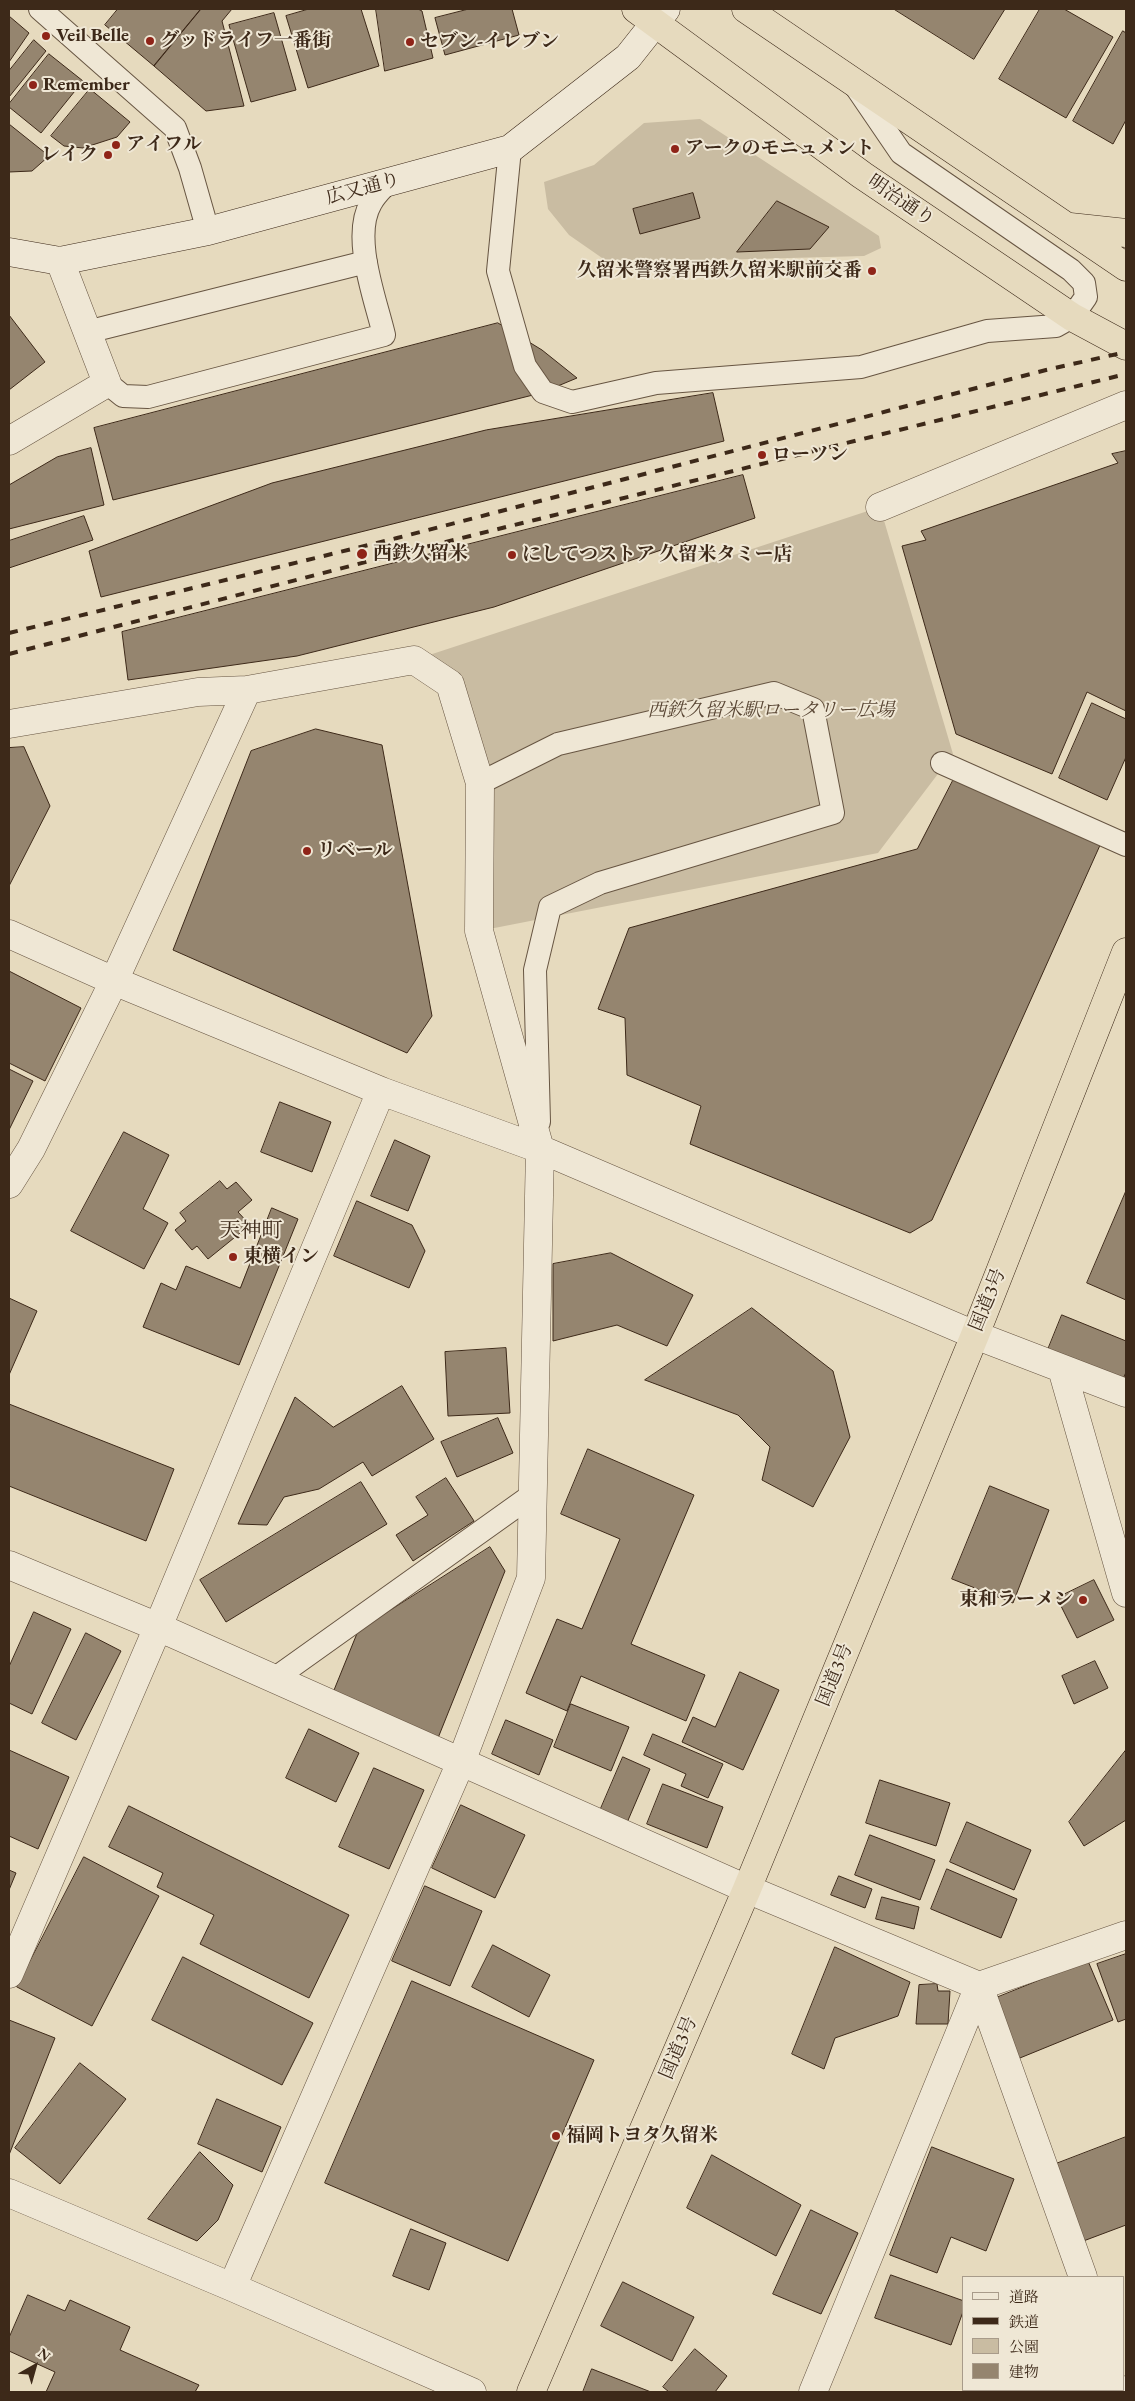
<!DOCTYPE html>
<meta charset="utf-8">
<style>
body{margin:0}
#map{position:relative;width:1135px;height:2401px;overflow:hidden;background:#e6dabe;font-family:"EB Garamond","Noto Serif JP",serif}
canvas{display:block}
.frame{position:absolute;inset:0;border:10px solid #3d2919;pointer-events:none}
.legend{position:absolute;left:962px;top:2276px;width:162px;height:115px;box-sizing:border-box;background:#efe7d5;border:1px solid #a89b8a;margin:0;padding:6px 9px;list-style:none;font-size:15px;color:#3d2919}
.legend li{display:flex;align-items:center;gap:10px;height:25px}
.legend b{width:25px;border:1px solid #a89b8a}
.north{position:absolute;left:10px;top:2341px;width:50px;height:50px;-webkit-text-stroke:4px #efe7d5;paint-order:stroke;rotate:38deg;font-size:14px;font-weight:700;line-height:20px;text-align:center;color:#3d2919}
.north::after{content:'';display:block;margin:auto;width:18px;height:22px;background:#3d2919;clip-path:polygon(50% 0,100% 100%,50% 72%,0 100%)}
</style>
<div id="map">
<canvas width="1135" height="2401"></canvas>
<div class="frame"></div>
<ul class="legend">
<li><b style="height:6px;background:#efe7d5"></b>道路</li>
<li><b style="height:6px;background:#3d2919"></b>鉄道</li>
<li><b style="height:14px;background:#c9bca2"></b>公園</li>
<li><b style="height:14px;background:#95856f"></b>建物</li>
</ul>
<div class="north">N</div>
</div>
<script>
const c = document.querySelector('canvas').getContext('2d');
c.lineJoin = 'round';
function fill(path, color) {
  c.fillStyle = color;
  c.fill(path, 'evenodd');
}
function stroke(path, color, width, dash) {
  c.strokeStyle = color;
  c.lineWidth = width;
  c.lineCap = dash ? 'butt' : 'round';
  c.setLineDash(dash || []);
  c.stroke(path);
}
function drawText(font, color, halo, rows, align = 'center') {
  c.font = font + ' "EB Garamond","Noto Serif JP",serif';
  c.lineWidth = 4;
  c.setLineDash([]);
  c.textBaseline = 'middle';
  c.strokeStyle = halo;
  c.fillStyle = color;
  for (const [text, x, y, turn = 0] of rows) {
    c.save();
    c.translate(x, y);
    c.rotate((+turn || 0) * Math.PI / 180);
    c.textAlign = isNaN(turn) ? turn : align;
    if (halo) c.strokeText(text, 0, 0);
    c.fillText(text, 0, 0);
    c.restore();
  }
}
const green = new Path2D(`
 M 700,119 L 879,236 L 881,248 L 864,256 L 715,260 L 605,260 L 569,235 L 548,209 L 544,182 L 594,165 L 644,123 Z
 M 880,507 L 953,754 L 878,853 L 479,931 L 480,783 L 450,684 L 414,660 Z`);
const building = new Path2D(`
 M 118,9 L 201,9 L 154,66 L 105,25 Z
 M 201,9 L 232,9 L 222,21 L 244,106 L 206,111 L 154,66 Z
 M 309,9 L 361,9 L 379,66 L 308,88 L 286,16 Z
 M 376,9 L 418,9 L 422,11 L 433,58 L 385,71 Z
 M 469,9 L 512,9 L 519,35 L 445,55 L 435,18 Z
 M 894,9 L 1005,9 L 974,59 Z
 M 1040,9 L 1064,9 L 1113,37 L 1066,118 L 999,79 Z
 M 274,13 L 296,90 L 251,102 L 229,25 Z
 M 9,16 L 29,33 L 9,62 Z
 M 1123,31 L 1126,33 L 1126,120 L 1113,144 L 1073,121 Z
 M 34,40 L 46,51 L 9,97 L 9,71 Z
 M 49,54 L 83,81 L 41,133 L 9,107 L 9,104 Z
 M 90,89 L 130,122 L 117,137 L 83,148 L 64,146 L 51,136 Z
 M 9,124 L 49,156 L 32,171 L 9,172 Z
 M 693,193 L 700,218 L 640,234 L 633,209 Z
 M 777,201 L 829,227 L 810,249 L 737,252 Z
 M 9,315 L 45,362 L 9,390 Z
 M 498,323 L 542,350 L 577,378 L 541,393 L 113,500 L 94,428 Z
 M 713,393 L 724,441 L 101,597 L 89,551 L 272,483 L 486,430 Z
 M 91,448 L 104,505 L 9,529 L 9,485 L 57,457 Z
 M 1126,451 L 1126,711 L 1087,692 L 1052,774 L 956,734 L 902,546 L 926,540 L 921,531 L 1118,463 L 1112,454 Z
 M 743,475 L 755,518 L 494,607 L 297,656 L 128,680 L 122,632 Z
 M 84,516 L 93,540 L 9,568 L 9,541 Z
 M 1092,703 L 1126,719 L 1126,757 L 1107,800 L 1059,778 Z
 M 316,729 L 382,745 L 432,1016 L 407,1053 L 173,950 L 251,751 Z
 M 24,747 L 50,806 L 9,886 L 9,748 Z
 M 958,771 L 1101,843 L 932,1220 L 910,1233 L 690,1144 L 701,1106 L 627,1075 L 625,1018 L 598,1009 L 629,928 L 917,849 Z
 M 9,971 L 81,1008 L 45,1081 L 9,1063 Z
 M 9,1069 L 33,1081 L 9,1130 Z
 M 280,1102 L 331,1122 L 312,1172 L 261,1152 Z
 M 124,1132 L 169,1155 L 143,1209 L 168,1223 L 144,1269 L 71,1231 Z
 M 395,1140 L 430,1156 L 408,1211 L 371,1196 Z
 M 220,1181 L 227,1189 L 236,1182 L 252,1200 L 238,1212 L 250,1225 L 208,1259 L 197,1246 L 192,1250 L 175,1230 L 186,1221 L 180,1213 Z
 M 1126,1191 L 1126,1300 L 1087,1283 Z
 M 357,1201 L 412,1225 L 425,1251 L 409,1288 L 334,1256 Z
 M 272,1208 L 298,1219 L 239,1365 L 143,1327 L 161,1283 L 176,1290 L 186,1266 L 240,1288 Z
 M 611,1253 L 693,1295 L 667,1346 L 617,1325 L 553,1341 L 553,1264 Z
 M 9,1298 L 37,1311 L 9,1375 Z
 M 752,1308 L 833,1371 L 850,1437 L 813,1507 L 762,1480 L 770,1447 L 738,1415 L 645,1380 Z
 M 1062,1315 L 1126,1341 L 1126,1372 L 1122,1382 L 1047,1352 Z
 M 506,1348 L 510,1413 L 448,1416 L 445,1352 Z
 M 402,1386 L 434,1439 L 372,1476 L 363,1462 L 319,1489 L 284,1497 L 267,1525 L 238,1524 L 295,1397 L 333,1427 Z
 M 9,1404 L 174,1469 L 146,1541 L 9,1486 Z
 M 498,1418 L 513,1453 L 457,1477 L 441,1442 Z
 M 588,1449 L 694,1495 L 631,1644 L 705,1675 L 686,1721 L 581,1676 L 567,1711 L 526,1693 L 557,1619 L 582,1629 L 620,1539 L 561,1514 Z
 M 446,1478 L 474,1521 L 413,1561 L 396,1535 L 428,1515 L 416,1497 Z
 M 361,1482 L 387,1524 L 226,1622 L 200,1580 Z
 M 990,1486 L 1049,1510 L 1013,1603 L 952,1579 Z
 M 490,1547 L 505,1571 L 438,1738 L 332,1695 L 358,1631 Z
 M 1094,1580 L 1114,1620 L 1077,1638 L 1057,1598 Z
 M 34,1612 L 71,1629 L 32,1714 L 9,1703 L 9,1667 Z
 M 86,1633 L 121,1651 L 76,1740 L 42,1723 Z
 M 1095,1661 L 1108,1688 L 1074,1704 L 1062,1676 Z
 M 740,1672 L 779,1690 L 743,1770 L 682,1742 L 693,1717 L 715,1727 Z
 M 571,1704 L 629,1727 L 611,1771 L 554,1747 Z
 M 506,1720 L 553,1740 L 539,1775 L 492,1754 Z
 M 309,1729 L 359,1753 L 336,1802 L 286,1778 Z
 M 653,1734 L 723,1764 L 708,1798 L 681,1786 L 686,1774 L 644,1755 Z
 M 9,1750 L 69,1777 L 38,1849 L 9,1836 Z
 M 1126,1750 L 1126,1820 L 1084,1846 L 1069,1822 Z
 M 623,1757 L 650,1769 L 626,1825 L 599,1813 Z
 M 374,1768 L 424,1790 L 389,1869 L 339,1847 Z
 M 880,1780 L 950,1803 L 936,1846 L 866,1823 Z
 M 663,1784 L 723,1807 L 707,1848 L 647,1824 Z
 M 461,1805 L 525,1835 L 495,1898 L 432,1868 Z
 M 129,1806 L 349,1915 L 309,1998 L 200,1944 L 214,1915 L 157,1887 L 163,1873 L 109,1847 Z
 M 967,1822 L 1031,1850 L 1014,1890 L 950,1862 Z
 M 870,1835 L 935,1860 L 920,1900 L 855,1875 Z
 M 84,1857 L 159,1896 L 92,2026 L 17,1987 Z
 M 947,1869 L 1017,1899 L 1001,1938 L 931,1909 Z
 M 9,1870 L 16,1873 L 9,1890 Z
 M 839,1876 L 872,1889 L 865,1908 L 831,1895 Z
 M 425,1886 L 482,1911 L 450,1986 L 392,1961 Z
 M 882,1897 L 919,1907 L 914,1929 L 876,1919 Z
 M 493,1945 L 550,1975 L 529,2017 L 472,1987 Z
 M 835,1947 L 910,1982 L 898,2016 L 835,2038 L 824,2069 L 792,2054 Z
 M 1126,1954 L 1126,2019 L 1118,2022 L 1097,1964 Z
 M 183,1957 L 313,2023 L 282,2085 L 152,2020 Z
 M 1088,1961 L 1113,2020 L 1015,2060 L 991,2000 Z
 M 412,1981 L 594,2060 L 508,2261 L 325,2183 Z
 M 937,1984 L 938,1991 L 950,1991 L 948,2024 L 916,2024 L 919,1985 Z
 M 9,2020 L 55,2038 L 9,2155 Z
 M 80,2063 L 126,2099 L 60,2184 L 15,2148 Z
 M 217,2099 L 281,2127 L 262,2172 L 198,2144 Z
 M 1126,2137 L 1126,2225 L 1078,2243 L 1048,2167 Z
 M 932,2147 L 1014,2179 L 986,2251 L 951,2237 L 937,2273 L 890,2255 Z
 M 200,2152 L 233,2185 L 218,2220 L 197,2241 L 148,2219 Z
 M 712,2155 L 801,2205 L 776,2256 L 687,2208 Z
 M 811,2210 L 858,2233 L 821,2314 L 773,2294 Z
 M 411,2229 L 446,2243 L 429,2290 L 393,2276 Z
 M 891,2275 L 964,2301 L 964,2309 L 951,2345 L 875,2318 Z
 M 623,2282 L 694,2317 L 672,2361 L 601,2326 Z
 M 28,2295 L 65,2311 L 70,2300 L 130,2327 L 120,2350 L 199,2385 L 195,2392 L 46,2392 L 55,2372 L 9,2351 L 9,2338 Z
 M 695,2349 L 727,2376 L 715,2392 L 669,2392 L 663,2387 Z
 M 592,2369 L 651,2392 L 583,2392 Z
 M 1012,2390 L 1089,2390 L 1090,2392 L 1005,2392 Z`);
const lane = new Path2D(`
 M 40,9 L 175,128 L 190,168 L 208,231
 M 510,149 L 498,271 L 525,366 L 543,392 L 572,402 L 656,383 L 861,367 L 987,331 L 1056,326 L 1072,317 L 1086,297 L 1084,283 L 1071,270 L 901,153 L 856,87
 M 87,332 L 366,262
 M 107,383 L 123,396 L 148,397 L 384,335 C 376,300 351,237 371,203 C 375,195 383,188 388,182
 M 942,763 L 1126,845
 M 480,783 L 558,744 L 774,693 L 813,709 L 833,813 L 600,883 L 550,907 L 535,970 L 539,1122
 M 274,1679 L 532,1495`);
const street = new Path2D(`
 M 9,441 L 107,383 L 60,261
 M 880,507 L 1126,405
 M 9,724 L 198,692 L 247,690 L 414,660 L 450,684 L 480,783 L 479,931 L 540,1149 L 531,1578 L 461,1762 L 232,2287
 M 9,934 L 114,981 L 247,690
 M 9,1184 L 31,1149 L 114,981 L 381,1091 L 540,1149 L 975,1335 L 1126,1393
 M 1062,1369 L 1126,1593
 M 9,1565 L 158,1627 L 747,1889 L 979,1986 L 1126,1935
 M 9,1974 L 158,1627 L 381,1091
 M 979,1986 L 1083,2277
 M 9,2193 L 232,2287 L 472,2392
 M 1123,2390 L 1124,2392
 M 813,2392 L 979,1986`);
const secondary = new Path2D(`
 M 9,252 L 60,261 L 208,231 L 510,149 L 628,57 L 666,9`);
const highway = new Path2D(`
 M 636,9 L 862,175 L 1072,317 L 1126,346
 M 746,9 L 1126,267
 M 1070,227 L 1126,233
 M 531,2392 L 747,1889 L 975,1335 L 1126,952`);
const rail = new Path2D(`
 M 9,633 L 397,538 L 1046,370 L 1126,352
 M 9,654 L 401,553 L 1126,374`);
const markers = [
 [46,36,5,"#8f2418"],
 [150,41,5,"#8f2418"],
 [410,42,5,"#8f2418"],
 [33,85,5,"#8f2418"],
 [116,145,5,"#8f2418"],
 [675,149,5,"#8f2418"],
 [108,155,5,"#8f2418"],
 [872,271,5,"#8f2418"],
 [762,455,5,"#8f2418"],
 [362,554,6,"#8f2418"],
 [512,555,5,"#8f2418"],
 [307,851,5,"#8f2418"],
 [233,1257,5,"#8f2418"],
 [1083,1600,5,"#8f2418"],
 [556,2136,5,"#8f2418"]
];
const poiNames = [
 ["Veil Belle",56,36],
 ["グッドライフ一番街",160,41],
 ["セブン-イレブン",420,42],
 ["Remember",43,85],
 ["アイフル",126,145],
 ["アークのモニュメント",685,149],
 ["レイク",98,155,"right"],
 ["久留米警察署西鉄久留米駅前交番",862,271,"right"],
 ["ローソン",772,455],
 ["西鉄久留米",373,554],
 ["にしてつストア 久留米タミー店",522,555],
 ["リベール",317,851],
 ["東横イン",243,1257],
 ["東和ラーメン",1073,1600,"right"],
 ["福岡トヨタ久留米",566,2136]
];
const streetNames = [
 ["広又通り",363,189,-15],
 ["明治通り",901,201,34],
 ["国道3号",988,1300,-68],
 ["国道3号",835,1675,-68],
 ["国道3号",679,2048,-67]
];
const parkNames = [
 ["西鉄久留米駅ロータリー広場",771,711]
];
const quarterNames = [
 ["天神町",251,1231]
];
fill(green, '#c9bca2');
fill(building, '#95856f');
stroke(building, '#3d2919', 1);
stroke(lane, '#675542', 24);
stroke(street, '#675542', 29);
stroke(secondary, '#3d2919', 29);
stroke(highway, '#3d2919', 29);
stroke(lane, '#efe7d5', 22);
stroke(street, '#efe7d5', 28);
stroke(secondary, '#efe7d5', 28);
stroke(highway, '#e6dabe', 28);
stroke(rail, '#3d2919', 4, [9, 9]);
for (const [x, y, r, color] of markers) {
  const dot = new Path2D();
  dot.arc(x, y, r, 0, 2 * Math.PI);
  c.fillStyle = color;
  c.fill(dot);
  stroke(dot, '#efe7d5', 2);
}
drawText('bold 19px', '#3d2919', '#efe7d5', poiNames, 'left');
drawText('19px', '#3d2919', '#efe7d5', streetNames);
drawText('italic 19px', '#594634', '#efe7d5', parkNames);
drawText('21px', '#3d2919', '#efe7d5', quarterNames);
</script>
